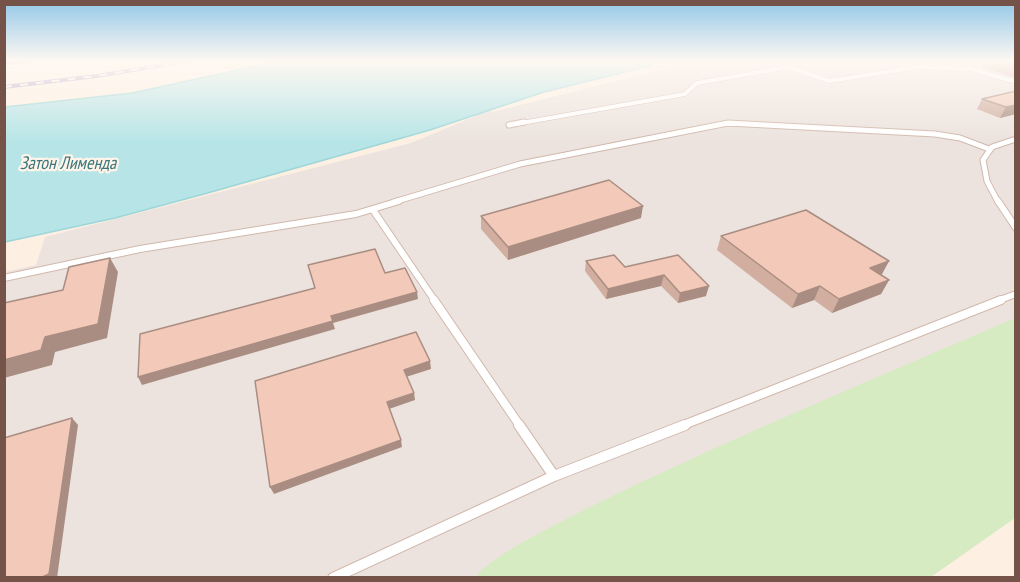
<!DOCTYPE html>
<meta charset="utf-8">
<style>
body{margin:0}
#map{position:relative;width:1020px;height:582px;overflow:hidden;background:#fdf0e3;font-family:"PT Sans Narrow",sans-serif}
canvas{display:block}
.frame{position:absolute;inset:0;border:6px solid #765348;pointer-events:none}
</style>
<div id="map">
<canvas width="1020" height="582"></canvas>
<div class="frame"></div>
</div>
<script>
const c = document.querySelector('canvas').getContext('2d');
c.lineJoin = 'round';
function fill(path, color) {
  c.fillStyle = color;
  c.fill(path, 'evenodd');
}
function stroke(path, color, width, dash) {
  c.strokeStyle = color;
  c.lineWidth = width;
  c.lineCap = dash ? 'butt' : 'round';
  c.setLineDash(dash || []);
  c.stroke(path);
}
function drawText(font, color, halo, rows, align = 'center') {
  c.font = font + ' "PT Sans Narrow",sans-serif';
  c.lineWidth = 4.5;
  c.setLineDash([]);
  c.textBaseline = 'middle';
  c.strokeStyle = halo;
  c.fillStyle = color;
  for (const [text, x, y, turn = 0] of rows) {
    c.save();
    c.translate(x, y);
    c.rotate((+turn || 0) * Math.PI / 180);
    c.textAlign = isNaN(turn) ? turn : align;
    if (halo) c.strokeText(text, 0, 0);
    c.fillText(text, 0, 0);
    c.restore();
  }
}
const industrial = new Path2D(`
 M 654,61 L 1015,61 L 1015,433 L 754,577 L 5,577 L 4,272 L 36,265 L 45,237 L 411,143 L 476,116 L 460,103 L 475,100 L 492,112 L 669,68 Z`);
const green = new Path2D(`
 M 1015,318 L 1015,518 L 931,577 L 477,577 C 496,534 943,350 1015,318 Z`);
const water = new Path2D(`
 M 279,61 L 655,61 L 650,66 L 544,92 L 430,130 L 204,194 L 115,218 L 5,242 L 5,107 L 132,93 Z`);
const serviceFar4 = new Path2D(`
 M 516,124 L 685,94 L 697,83 L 789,67 L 829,81 L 918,67 L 971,69 L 1016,82
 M 724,124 L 743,124`);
const serviceFar3 = new Path2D(`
 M 509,125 L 524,122
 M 394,202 L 520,164 L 728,123 L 935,134 L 960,138 L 989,149
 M 998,202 L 987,181 L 983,160 L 992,147 L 1016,139`);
const serviceFar2 = new Path2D(`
 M 998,201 L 1016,228
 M 373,210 L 435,301
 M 4,278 L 140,249 L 356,214 L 399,201
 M 997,301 L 1016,294`);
const serviceFar1 = new Path2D(`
 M 434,300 L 520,426
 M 681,426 L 1001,300`);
const service = new Path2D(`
 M 519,425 L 554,476
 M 333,578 L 554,476 L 685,425`);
const rail = new Path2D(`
 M 4,87 L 97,76 L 187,61`);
const wall = new Path2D(`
 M 984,61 L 1016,61 L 1016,78 L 981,67 Z
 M 1016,91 L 1016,114 L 1000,118 L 977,109 L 982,99 Z
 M 481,216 L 641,218 L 508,260 L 481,229 Z
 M 721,236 L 889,261 L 882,274 L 881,275 L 889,280 L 881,294 L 832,313 L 814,300 L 792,308 L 717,250 Z
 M 678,255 L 706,296 L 678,303 L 661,286 L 606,299 L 585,271 L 586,261 L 625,267 Z`);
const shadedWall = new Path2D(`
 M 4,61 L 31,61 L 29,63 L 4,65 Z
 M 1016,105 L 1016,114 L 1000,118 L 1006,107 Z
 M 643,206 L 641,218 L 508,260 L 508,247 Z
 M 110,258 L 118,272 L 107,338 L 55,352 L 52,365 L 4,378 L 4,360 L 45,337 Z
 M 889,261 L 882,274 L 863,282 L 870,268 Z
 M 664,275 L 661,286 L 606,299 L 608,289 Z
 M 889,280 L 881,294 L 832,313 L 839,299 Z
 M 709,286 L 706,296 L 678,303 L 680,293 Z
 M 820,286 L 814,300 L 792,308 L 798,294 Z
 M 417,292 L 418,299 L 333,323 L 335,329 L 142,385 L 138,377 L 331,316 Z
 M 430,361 L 431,369 L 406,377 L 404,370 Z
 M 414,393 L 415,400 L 389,409 L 387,402 Z
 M 72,418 L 78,425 L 57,578 L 40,578 Z
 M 401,440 L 402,447 L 274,494 L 270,487 Z`);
const building = new Path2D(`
 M 1016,91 L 1016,105 L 1006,107 L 982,99 Z
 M 609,180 L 643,206 L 508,247 L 481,216 Z
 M 806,210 L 889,261 L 870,268 L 889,280 L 839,299 L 820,286 L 798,294 L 721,236 Z
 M 375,249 L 385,273 L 405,268 L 417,292 L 331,316 L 333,321 L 138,377 L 140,334 L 315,288 L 308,265 Z
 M 614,255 L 625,267 L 678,255 L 709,286 L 680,293 L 664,275 L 608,289 L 586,261 Z
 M 110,258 L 98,324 L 45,337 L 41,350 L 4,360 L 4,303 L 63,290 L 69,267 Z
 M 416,332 L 430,361 L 404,370 L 414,393 L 387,402 L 401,440 L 270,487 L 255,381 Z
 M 72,418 L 49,574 L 40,578 L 4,578 L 4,438 Z`);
const farWaternames = [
 ["Затон Лименда",68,164]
];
fill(industrial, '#ece3de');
fill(green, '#d6ebc1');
fill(water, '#b7e5e7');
stroke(water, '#9cd6d9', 1.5);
stroke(serviceFar4, '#d1b8ac', 5);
stroke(serviceFar3, '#d1b8ac', 7);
stroke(serviceFar2, '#d1b8ac', 8);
stroke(serviceFar1, '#d1b8ac', 10);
stroke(service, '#d1b8ac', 12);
stroke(serviceFar4, '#fff', 4);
stroke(serviceFar3, '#fff', 5);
stroke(serviceFar2, '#fff', 6);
stroke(serviceFar1, '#fff', 8);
stroke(service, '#fff', 10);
stroke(rail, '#b1a1c7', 4);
stroke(rail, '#fff4ea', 2, [8]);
fill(wall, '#d1ae9f');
fill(shadedWall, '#aa8d82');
fill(building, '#f3cab9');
stroke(building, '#aa8d82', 1.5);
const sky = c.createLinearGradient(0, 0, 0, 142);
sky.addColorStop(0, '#94c8e8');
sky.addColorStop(0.43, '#fef8f2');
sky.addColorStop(1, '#fef8f200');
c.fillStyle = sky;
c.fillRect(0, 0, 1020, 142);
drawText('italic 18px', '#3b787c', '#fff4ea', farWaternames);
</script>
